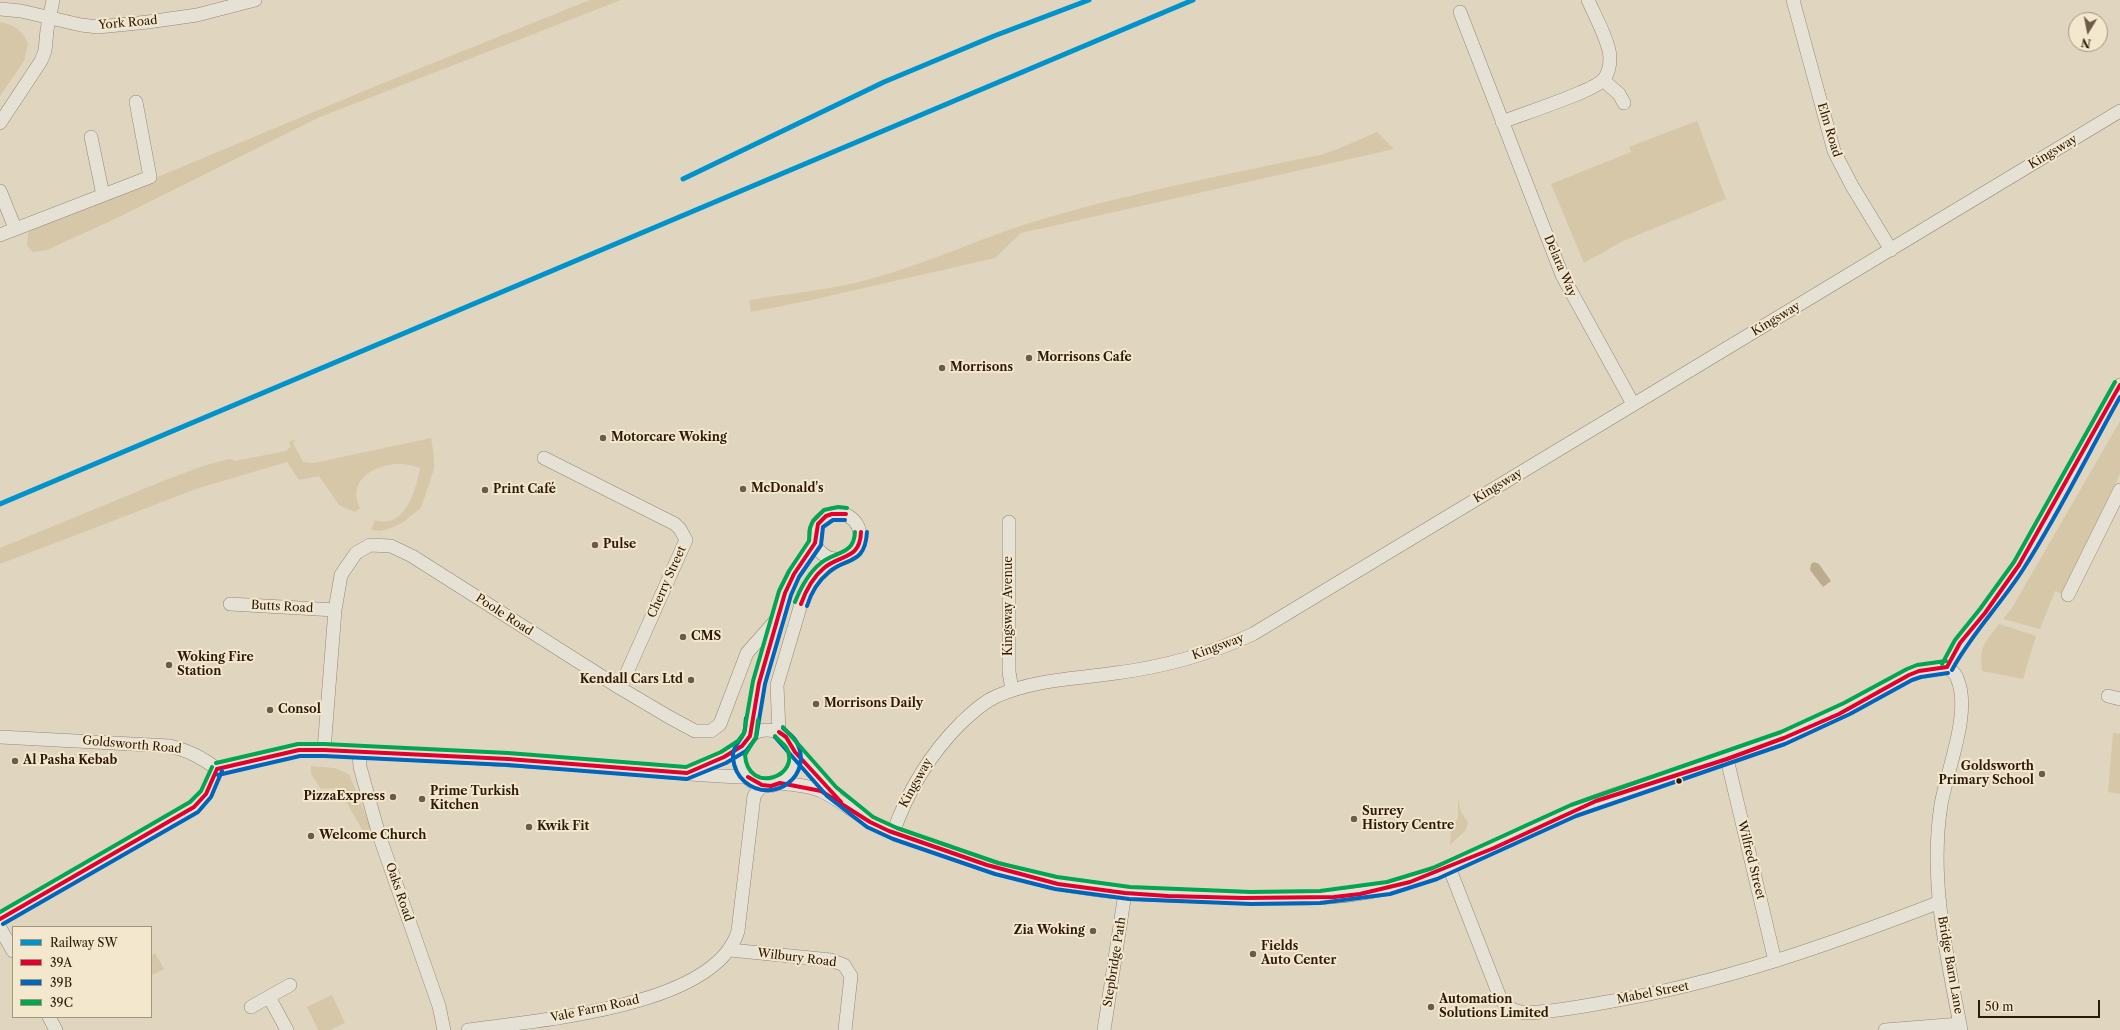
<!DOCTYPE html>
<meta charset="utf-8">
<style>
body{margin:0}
#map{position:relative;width:2120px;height:1030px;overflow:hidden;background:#e0d6bf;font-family:"Libre Caslon Text",serif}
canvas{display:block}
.legend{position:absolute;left:12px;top:926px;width:140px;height:92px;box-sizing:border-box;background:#f3e8cd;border:1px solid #a4957f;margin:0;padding:5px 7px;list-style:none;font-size:12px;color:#2d190a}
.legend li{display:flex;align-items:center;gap:8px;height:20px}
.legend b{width:20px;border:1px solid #a4957f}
.north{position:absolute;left:2068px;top:12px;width:40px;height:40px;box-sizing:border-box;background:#f3e8cd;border:1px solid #a4957f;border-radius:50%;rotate:190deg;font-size:11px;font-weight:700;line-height:16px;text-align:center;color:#2d190a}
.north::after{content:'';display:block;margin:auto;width:14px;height:18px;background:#6c5b49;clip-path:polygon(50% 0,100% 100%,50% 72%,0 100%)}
.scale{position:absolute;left:1978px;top:1000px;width:122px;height:18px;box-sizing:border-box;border:2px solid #2d190a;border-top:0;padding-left:5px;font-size:12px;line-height:14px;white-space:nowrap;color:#2d190a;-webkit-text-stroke:3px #f3e8cd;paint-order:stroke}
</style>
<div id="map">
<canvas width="2120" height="1030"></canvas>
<ul class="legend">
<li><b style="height:5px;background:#0092cb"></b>Railway SW</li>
<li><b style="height:5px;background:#e4002b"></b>39A</li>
<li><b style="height:5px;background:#0065bd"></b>39B</li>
<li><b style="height:5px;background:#00a651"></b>39C</li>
</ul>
<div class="north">N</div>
<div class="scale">50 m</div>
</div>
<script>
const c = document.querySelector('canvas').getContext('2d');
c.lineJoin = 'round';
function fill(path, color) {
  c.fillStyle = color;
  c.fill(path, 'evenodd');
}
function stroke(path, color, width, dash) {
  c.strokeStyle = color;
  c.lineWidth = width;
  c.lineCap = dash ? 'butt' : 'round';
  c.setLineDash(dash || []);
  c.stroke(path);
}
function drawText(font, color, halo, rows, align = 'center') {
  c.font = font + ' "Libre Caslon Text",serif';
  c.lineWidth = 4;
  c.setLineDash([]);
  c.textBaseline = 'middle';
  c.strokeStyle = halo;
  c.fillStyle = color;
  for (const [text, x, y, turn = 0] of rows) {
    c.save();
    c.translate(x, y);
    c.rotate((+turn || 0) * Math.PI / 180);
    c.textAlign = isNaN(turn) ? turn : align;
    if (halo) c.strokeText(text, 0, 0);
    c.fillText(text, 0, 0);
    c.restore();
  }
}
const green = new Path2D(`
 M 590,0 L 621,0 L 320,117 L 117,218 L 47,250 L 33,252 L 27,246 L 28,232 L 35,228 L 376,86 Z
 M 0,22 C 14,25 23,30 28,44 L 24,61 L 0,96 Z
 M 1697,121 L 1726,199 L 1623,241 L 1584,263 L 1551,184 L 1631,152 L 1629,147 Z
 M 1377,132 L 1394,149 L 1021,233 L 995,258 L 807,301 L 751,312 L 749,300 L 751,300 C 790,293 831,290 870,279 C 930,263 986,235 1046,218 C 1136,192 1228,174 1320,155 L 1338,149 Z
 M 2120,421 L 2120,474 L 2063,594 L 2055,591 L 2040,629 L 2003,619 L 2012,608 Z
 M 431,438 L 434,456 L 434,469 L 421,508 L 402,523 L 391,528 L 380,531 L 371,530 L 375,520 C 405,530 416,490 420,468 C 412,466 404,463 396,464 C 371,466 347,482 360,508 L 355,512 L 339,505 L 319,476 L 299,480 L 287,462 L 199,488 L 0,564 L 0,548 L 168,479 L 206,465 L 230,459 L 235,461 L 286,451 L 291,446 L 289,442 L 296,439 L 293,443 L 303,462 L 314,463 Z
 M 1999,624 L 2036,636 L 2023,679 L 1982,671 C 1979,647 1985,642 1999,624 Z
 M 2113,733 L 2120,734 L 2120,794 L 2108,792 Z
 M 311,766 L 334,768 L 349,774 L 371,828 L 364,833 L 338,788 L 321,789 L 311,774 Z
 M 1458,797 L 1461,812 L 1468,822 L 1466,830 L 1450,845 L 1451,829 L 1458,818 Z
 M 155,953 L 164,969 L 152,975 L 151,956 Z
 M 332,995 L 345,1023 L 330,1030 L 318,1030 L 307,1007 Z`);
const water = new Path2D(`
 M 1814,562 L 1819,564 L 1831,581 L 1823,587 L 1810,570 L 1811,564 Z`);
const minor = new Path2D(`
 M 1793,0 L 1834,151 L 1852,186 L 1891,250
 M 0,9 L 21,11 L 81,25 L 98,27 L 148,22 L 197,15 L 255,0
 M 1460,12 L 1562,275 L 1633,404
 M 1603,80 L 1619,94 L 1624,103
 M 1502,122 C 1522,114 1592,92 1603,80 C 1609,74 1610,65 1610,57 C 1609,41 1595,16 1588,0
 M 0,123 L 41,61 L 45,51 L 47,30 L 53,0
 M 91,137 L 103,195
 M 0,191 L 15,228
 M 0,235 L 150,177 L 136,102
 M 544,458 L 675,524 L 680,529 L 686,540 L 620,688
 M814 536a23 23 0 1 1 46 0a23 23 0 1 1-46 0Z
 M 1009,522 L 1009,672 L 1012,690
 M 2068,595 L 2120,490
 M 230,604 L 335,610
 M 1947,667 C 1950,670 1956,673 1957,678 C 1972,712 1947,769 1941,805 C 1929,881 1947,956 1961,1030
 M 1947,667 L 1960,643 L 1985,613 L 2019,565 L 2120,385
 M 2108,696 L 2120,699
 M739 758a28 28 0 1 1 56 0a28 28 0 1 1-56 0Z
 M 779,732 L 777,685 L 804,594 C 813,578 824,570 838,559
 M 750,736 L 759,683 L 785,593 L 794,574 L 815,543
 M 0,737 L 170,746 C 189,751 201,757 217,769
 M 324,750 L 335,610 L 341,575 L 356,553 L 370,545 L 391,546 L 412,556 L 620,688 L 669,717 L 695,731 L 711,731 L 720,724 L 747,653 L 777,619
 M 359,752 L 360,767 L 379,835 L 439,1006 L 444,1030
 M 795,752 L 834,794
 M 1727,759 L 1775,961
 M 217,769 L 299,750 L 324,750 C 414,755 504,759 593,766 C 645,769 696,776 748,777
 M 688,773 L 724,757 L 742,746
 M 780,783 C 794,785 809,785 821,791 C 843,801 861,819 883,828 C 901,836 921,842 939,848 C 977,861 1015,875 1054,883 C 1111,895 1169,896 1227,897 C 1289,899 1353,902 1412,881 C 1476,859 1535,823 1599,800 C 1661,778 1725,762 1786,737 C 1829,719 1869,697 1909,675 L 1919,671 L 1947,667
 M 893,833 C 908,790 929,755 961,723 C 972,713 983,702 997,696 C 1035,679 1077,679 1116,673 C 1163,667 1210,654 1253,634 L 2120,111
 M 1449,867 L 1501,1000 C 1508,1009 1515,1011 1526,1013 C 1553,1012 1580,1007 1607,1002 C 1722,983 1831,944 1940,902
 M 0,919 L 194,807 L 206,794 L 217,769
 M 0,928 L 13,951
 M 730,950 L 831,960 L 844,965 L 851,976 L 845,1030
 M 269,997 L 287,1030
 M 251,1007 L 290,985
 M 49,1017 L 56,1030
 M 468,1030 C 536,1020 715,1008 738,931 L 754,796 L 762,785
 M 1104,1030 L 1125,893
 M 1885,1030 L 1960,1024`);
const bus1 = new Path2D(`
 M 801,604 C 806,590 813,577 824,568 C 841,554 860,560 861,532
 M 1947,667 L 1960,643 L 1985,613 L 2019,565 L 2120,385
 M 779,732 L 786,737 L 795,752 L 841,802
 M 217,769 L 299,750 L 324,750 L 508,759 L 687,773 L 724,757 L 742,746 L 750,736 L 759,683 L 785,593 L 794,574 L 815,543 L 818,524 L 826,516 L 832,514 L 846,514
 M 748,777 L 762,785 L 771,786 L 780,783 L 821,791 L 870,822 L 889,831 L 987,865 L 1058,884 L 1125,893 L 1168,896 L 1243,898 L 1334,897 L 1360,894 L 1410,882 L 1494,848 L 1596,801 L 1727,759 L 1784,738 L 1839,714 L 1909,675 L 1919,671 L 1947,667
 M 0,919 L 194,807 L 206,794 L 217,769`);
const bus2 = new Path2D(`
 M 807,606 C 811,593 818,581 829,572 C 847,557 865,565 867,532
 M 1952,670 C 1972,633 2002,603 2024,568 C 2059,513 2088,454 2120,397
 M 746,718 C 745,723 746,729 744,733 C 740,742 732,747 733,758 C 734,768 738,776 745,782 C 774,806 815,774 796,741 C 793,736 787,732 783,728
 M 775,737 L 827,796 L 867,827 L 893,839 L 995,874 L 1055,889 L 1129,899 L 1251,904 L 1320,903 L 1390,894 L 1437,879 L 1576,816 L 1785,744 L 1850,714 L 1912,680 L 1921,677 L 1948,673
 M 218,775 L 300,756 L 324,756 L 508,765 L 687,779 L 726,763 L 746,751 L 756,738 L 765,684 L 791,595 L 799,577 L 821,545 L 823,527 L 833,520 L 845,520
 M 3,924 L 198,812 L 211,797 L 222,771`);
const bus3 = new Path2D(`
 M 795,602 C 801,587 808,573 821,563 C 836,551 854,555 855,532
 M 1942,664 L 1955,640 L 1980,609 L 2014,562 L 2115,382
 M 758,720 L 756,737 L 745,755 C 748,796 803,776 786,747 C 783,743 778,740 775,736
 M 783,727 L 836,787 L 873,817 L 897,828 L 998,863 L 1057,877 L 1130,887 L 1251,892 L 1320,891 L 1387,882 L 1433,868 L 1571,805 L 1781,732 L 1844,703 L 1907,669 L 1917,665 L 1946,661
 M 216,763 L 298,744 L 324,744 L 508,753 L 686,767 L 721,752 L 738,741 L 744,733 L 753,681 L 779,591 L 789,571 L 809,541 L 810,528 L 813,521 L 824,510 L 838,507 L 847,508
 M 0,912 L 190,802 L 201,791 L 212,767`);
const rail1 = new Path2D(`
 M 683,179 L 884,82 L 994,36 L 1089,0
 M 0,504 L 1193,0`);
const markers = [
 [1029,358,4,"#6c5b49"],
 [942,368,4,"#6c5b49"],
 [603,438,4,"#6c5b49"],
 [743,489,4,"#6c5b49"],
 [485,490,4,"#6c5b49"],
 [595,545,4,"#6c5b49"],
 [683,637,4,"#6c5b49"],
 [169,665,4,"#6c5b49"],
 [691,680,4,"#6c5b49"],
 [816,704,4,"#6c5b49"],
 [270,710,4,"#6c5b49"],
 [15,761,4,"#6c5b49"],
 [2042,774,4,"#6c5b49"],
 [1679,781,3.5,"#2d190a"],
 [393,797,4,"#6c5b49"],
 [422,799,4,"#6c5b49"],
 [1354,819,4,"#6c5b49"],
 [529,827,4,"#6c5b49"],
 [311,836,4,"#6c5b49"],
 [1093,931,4,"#6c5b49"],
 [1253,954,4,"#6c5b49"],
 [1431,1007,4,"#6c5b49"]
];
const streetNames = [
 ["York Road",128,23,-5],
 ["Elm Road",1829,130,73],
 ["Kingsway",2053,152,-31],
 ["Delara Way",1560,266,67],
 ["Kingsway",1776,319,-31],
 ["Kingsway",1498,486,-31],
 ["Cherry Street",667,582,-66],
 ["Kingsway Avenue",1009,606,-90],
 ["Butts Road",282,607,3],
 ["Poole Road",504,615,33],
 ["Kingsway",1218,647,-20],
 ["Goldsworth Road",132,745,5],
 ["Kingsway",916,783,-61],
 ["Wilfred Street",1751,860,76],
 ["Oaks Road",399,892,71],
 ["Wilbury Road",797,958,7],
 ["Stepbridge Path",1115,962,-81],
 ["Bridge Barn Lane",1950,965,80],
 ["Mabel Street",1653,993,-11],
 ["Vale Farm Road",595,1009,-12]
];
const poiNames = [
 ["Morrisons Cafe",1037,358],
 ["Morrisons",950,368],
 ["Motorcare Woking",611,438],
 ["McDonald's",751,489],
 ["Print Café",493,490],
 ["Pulse",603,545],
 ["CMS",691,637],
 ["Woking Fire",177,658],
 ["Station",177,672],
 ["Kendall Cars Ltd",683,680,"right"],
 ["Morrisons Daily",824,704],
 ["Consol",278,710],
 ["Al Pasha Kebab",23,761],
 ["Goldsworth",2034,767,"right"],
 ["Primary School",2034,781,"right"],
 ["Prime Turkish",430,792],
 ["Kitchen",430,806],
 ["PizzaExpress",385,797,"right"],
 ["Surrey",1362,812],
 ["History Centre",1362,826],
 ["Kwik Fit",537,827],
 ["Welcome Church",319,836],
 ["Zia Woking",1085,931,"right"],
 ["Fields",1261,947],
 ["Auto Center",1261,961],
 ["Automation",1439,1000],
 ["Solutions Limited",1439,1014]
];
fill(green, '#d5c7a8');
fill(water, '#bcac8e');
stroke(minor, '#91887a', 14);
stroke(minor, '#e6e1d5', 13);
stroke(bus1, '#e4002b', 4);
stroke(bus2, '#0065bd', 4);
stroke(bus3, '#00a651', 4);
stroke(rail1, '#0092cb', 5);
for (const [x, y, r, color] of markers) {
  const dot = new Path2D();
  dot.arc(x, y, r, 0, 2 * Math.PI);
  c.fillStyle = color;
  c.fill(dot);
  stroke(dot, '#f3e8cd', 1.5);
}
drawText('12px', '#2d190a', '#f3e8cd', streetNames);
drawText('bold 12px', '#2d190a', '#f3e8cd', poiNames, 'left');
</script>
